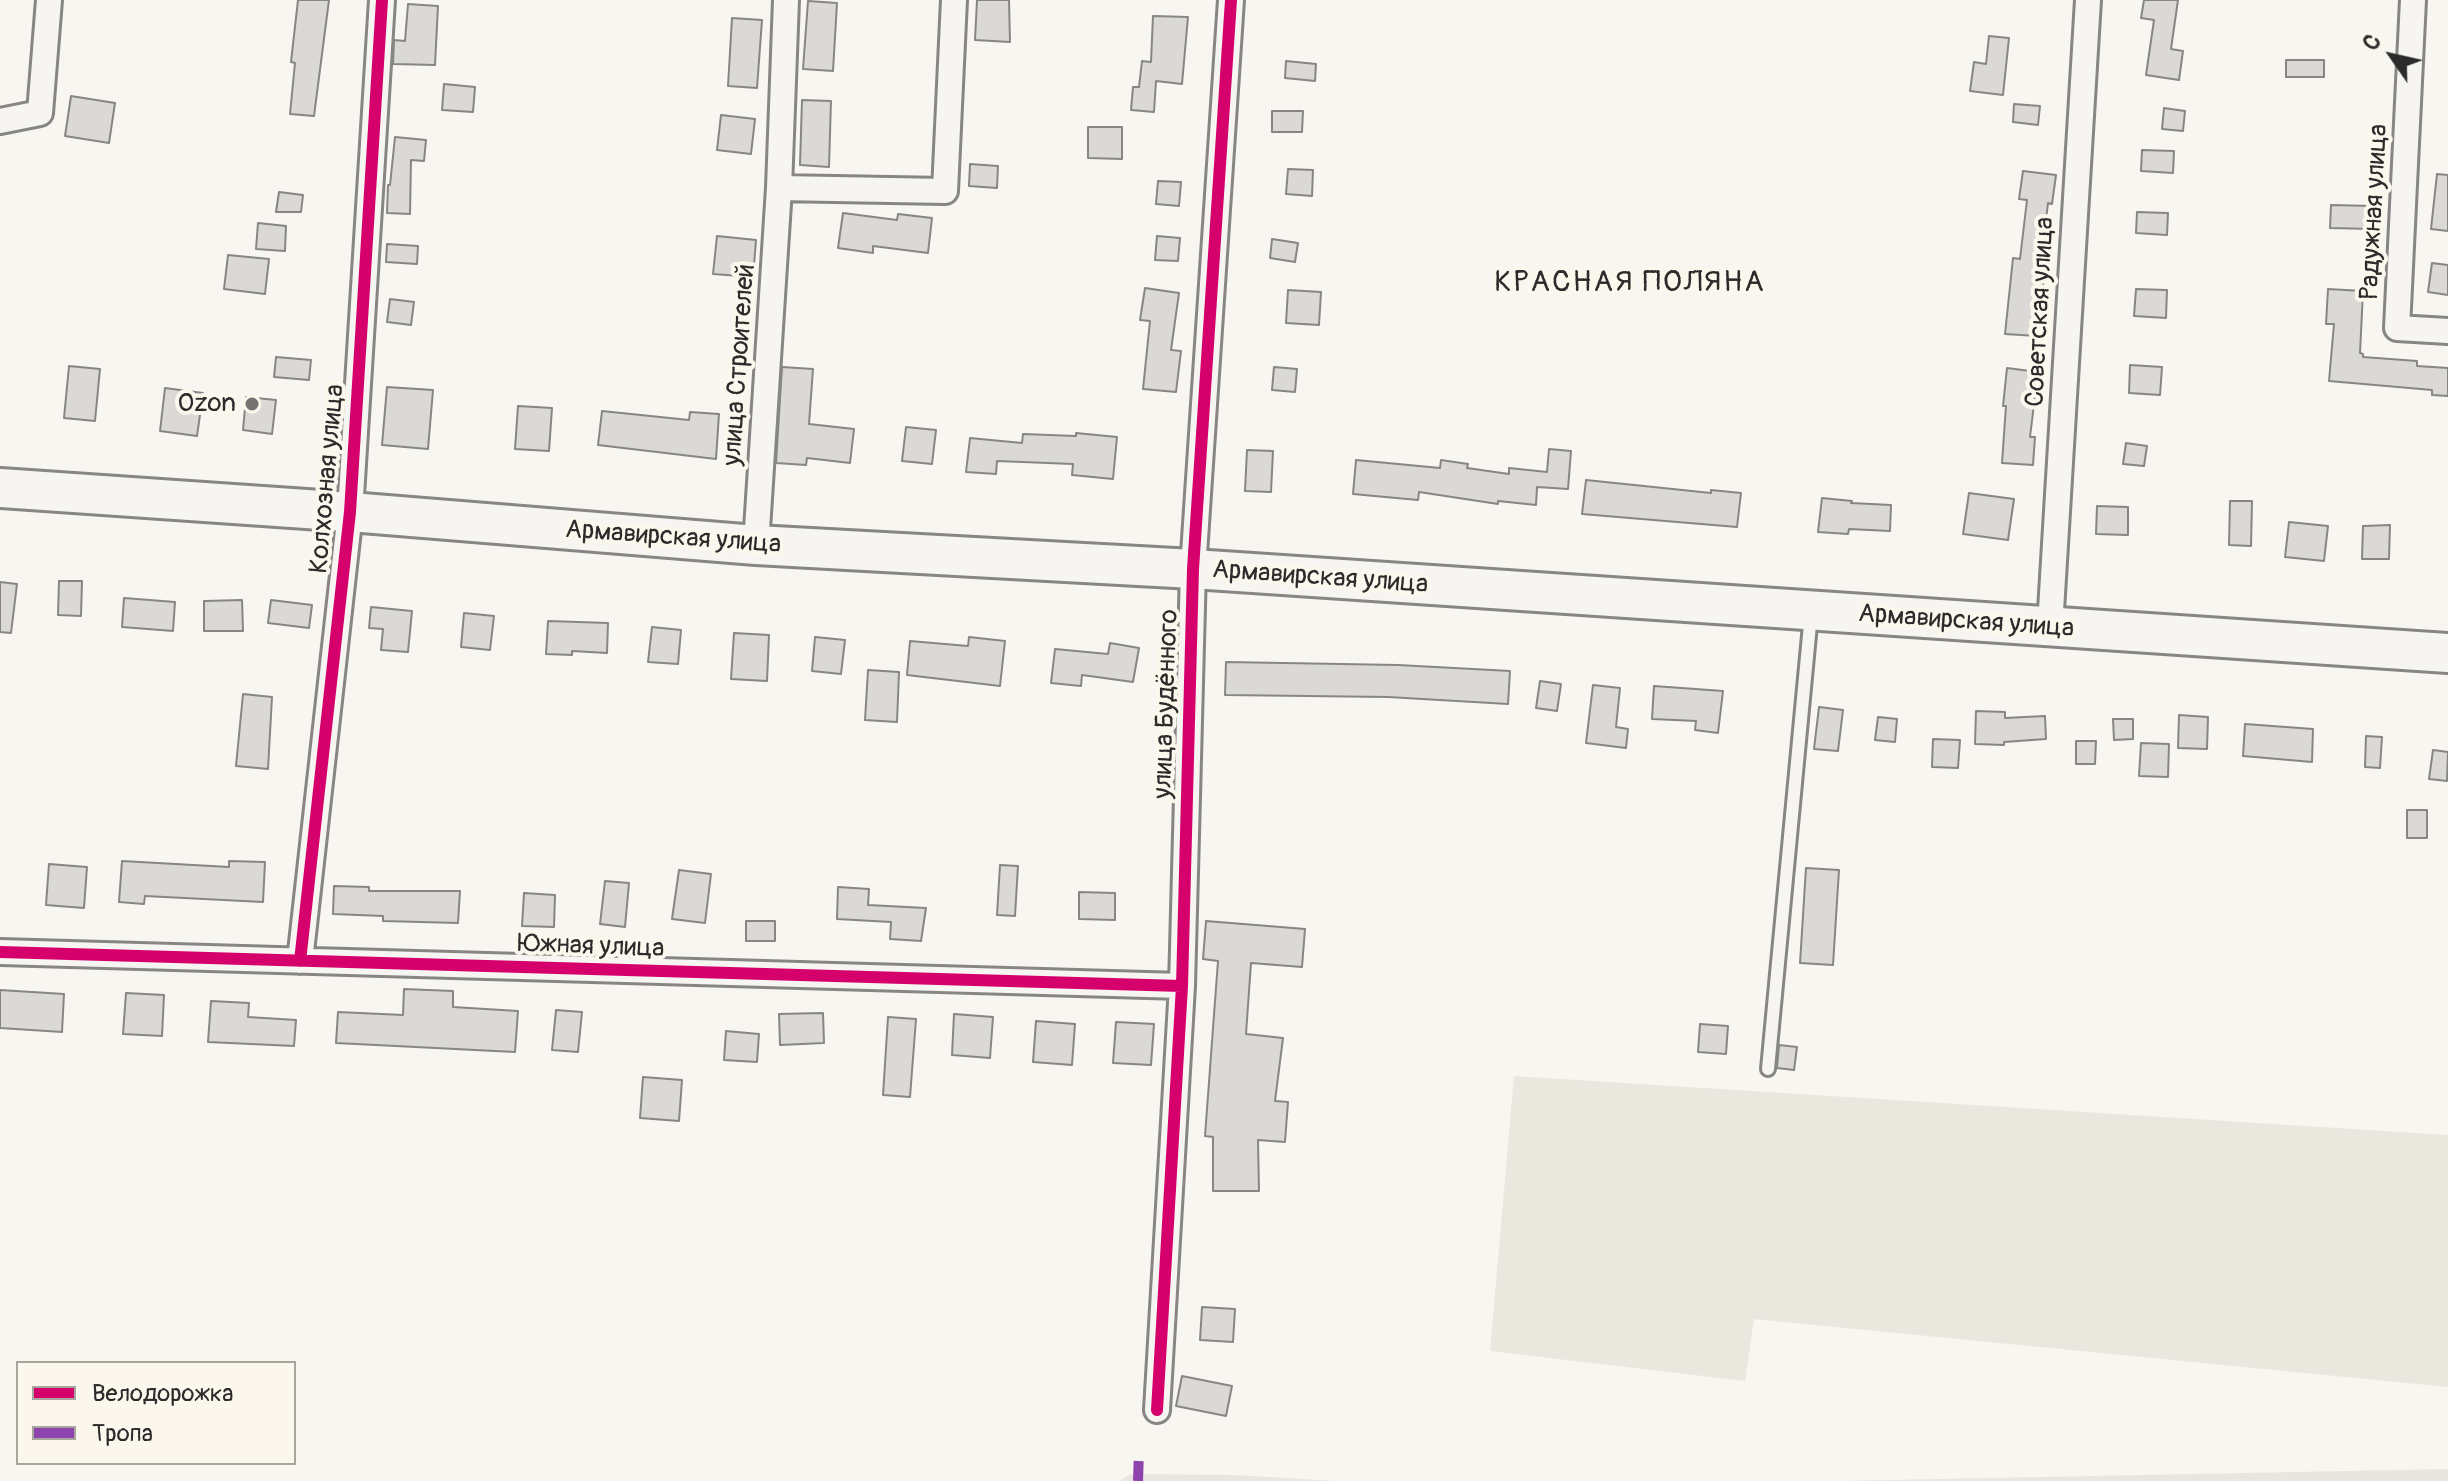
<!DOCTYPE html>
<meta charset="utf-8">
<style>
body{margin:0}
#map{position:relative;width:2448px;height:1481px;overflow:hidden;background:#f8f6f0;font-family:Pangolin,sans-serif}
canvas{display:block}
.legend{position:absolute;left:16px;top:1361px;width:280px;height:104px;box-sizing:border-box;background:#fbf7ec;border:2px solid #a8a59f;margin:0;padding:10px 14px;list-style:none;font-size:24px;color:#2b2b2b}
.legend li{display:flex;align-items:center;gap:16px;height:40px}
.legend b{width:40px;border:2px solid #a8a59f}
.north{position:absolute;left:2352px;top:16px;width:80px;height:80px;-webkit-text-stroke:6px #fbf7ec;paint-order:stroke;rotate:304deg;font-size:22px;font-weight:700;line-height:32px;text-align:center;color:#2b2b2b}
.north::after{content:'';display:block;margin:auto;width:28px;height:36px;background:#2b2b2b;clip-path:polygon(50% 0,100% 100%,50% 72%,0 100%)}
</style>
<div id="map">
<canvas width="2448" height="1481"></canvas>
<ul class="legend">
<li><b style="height:10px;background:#d6006c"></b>Велодорожка</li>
<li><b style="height:10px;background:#8e44ad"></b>Тропа</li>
</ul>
<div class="north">С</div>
</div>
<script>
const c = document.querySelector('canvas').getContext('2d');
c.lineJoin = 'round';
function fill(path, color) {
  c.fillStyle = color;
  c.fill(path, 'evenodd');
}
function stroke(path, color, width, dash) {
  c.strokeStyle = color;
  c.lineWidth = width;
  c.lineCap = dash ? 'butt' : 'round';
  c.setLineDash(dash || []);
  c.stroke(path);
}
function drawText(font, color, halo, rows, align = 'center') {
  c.font = font + ' Pangolin,sans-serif';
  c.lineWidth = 8;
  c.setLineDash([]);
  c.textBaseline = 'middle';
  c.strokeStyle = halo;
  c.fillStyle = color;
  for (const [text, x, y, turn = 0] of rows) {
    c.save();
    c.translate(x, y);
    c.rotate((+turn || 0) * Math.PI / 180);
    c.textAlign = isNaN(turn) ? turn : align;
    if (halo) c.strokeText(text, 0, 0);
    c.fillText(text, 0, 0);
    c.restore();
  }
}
const built = new Path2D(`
 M 2448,1469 L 2448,1481 L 1838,1481 Z
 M 1131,1474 L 1235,1475 L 1336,1481 L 1119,1481 Z`);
const green = new Path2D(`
 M 1514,1076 L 2448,1135 L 2448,1387 L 1754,1319 L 1745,1381 L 1490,1351 Z`);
const building = new Path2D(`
 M 298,0 L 329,0 L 314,116 L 290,114 L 295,63 L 291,62 Z
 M 977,0 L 1009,0 L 1010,42 L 975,40 Z
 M 2144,0 L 2178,0 L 2171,49 L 2183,51 L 2179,80 L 2146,75 L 2154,20 L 2141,18 Z
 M 808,1 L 837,3 L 833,71 L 803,69 Z
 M 408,4 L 438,6 L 435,65 L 393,64 L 394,40 L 405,41 Z
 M 1153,16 L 1188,17 L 1182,84 L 1156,81 L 1154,112 L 1131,110 L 1133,87 L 1139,87 L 1142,61 L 1151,62 Z
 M 732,18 L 762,20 L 757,88 L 728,86 Z
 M 1989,36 L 2009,38 L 2003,95 L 1970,91 L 1974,62 L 1986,64 Z
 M 2286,60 L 2324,60 L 2324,77 L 2286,77 Z
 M 1286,61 L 1316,64 L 1315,81 L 1285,78 Z
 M 444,84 L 475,87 L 473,112 L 442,110 Z
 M 71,96 L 115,103 L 109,143 L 65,136 Z
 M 802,100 L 831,101 L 829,167 L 800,165 Z
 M 2014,104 L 2040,106 L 2038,125 L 2013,122 Z
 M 2164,108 L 2185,111 L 2183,131 L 2162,129 Z
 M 1272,111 L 1303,111 L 1302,132 L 1272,132 Z
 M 721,115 L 755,119 L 751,154 L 717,150 Z
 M 1088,127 L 1122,127 L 1122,159 L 1088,158 Z
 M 395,137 L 426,140 L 424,161 L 411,160 L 410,214 L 387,213 L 388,185 L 390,185 Z
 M 2142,150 L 2174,151 L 2173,173 L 2141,171 Z
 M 970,164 L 998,166 L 997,188 L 969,186 Z
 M 1288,169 L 1313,170 L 1312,196 L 1286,194 Z
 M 2023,171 L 2056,175 L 2052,204 L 2048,203 L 2041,262 L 2046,263 L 2042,292 L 2039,291 L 2037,336 L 2005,334 L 2013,258 L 2020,259 L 2027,200 L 2019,199 Z
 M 2437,174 L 2448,175 L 2448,231 L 2431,229 Z
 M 1158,181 L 1181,182 L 1179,206 L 1156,204 Z
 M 279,192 L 303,195 L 301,212 L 276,212 Z
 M 2331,205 L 2373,206 L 2372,229 L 2330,228 Z
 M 2137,212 L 2168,213 L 2167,235 L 2136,233 Z
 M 843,213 L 897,220 L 898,214 L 932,218 L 928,253 L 873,246 L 873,253 L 838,248 Z
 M 258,223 L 286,226 L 285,251 L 256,249 Z
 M 717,236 L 756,240 L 753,277 L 713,274 Z
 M 1157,236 L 1180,238 L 1178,261 L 1155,260 Z
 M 1272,239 L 1298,243 L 1295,262 L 1270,258 Z
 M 387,244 L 418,246 L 417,264 L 386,262 Z
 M 228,255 L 269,259 L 265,294 L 224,289 Z
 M 2432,263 L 2448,265 L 2448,295 L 2428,292 Z
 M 1145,288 L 1179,293 L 1171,350 L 1181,351 L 1176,392 L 1143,389 L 1150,321 L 1140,320 Z
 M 2136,289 L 2167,290 L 2166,318 L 2134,316 Z
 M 2328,289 L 2363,291 L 2360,353 L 2363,354 L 2363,357 L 2417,361 L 2417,366 L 2448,368 L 2448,396 L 2432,395 L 2432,390 L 2329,381 L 2334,324 L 2326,324 Z
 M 1288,290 L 1321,292 L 1319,325 L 1286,323 Z
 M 390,299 L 414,302 L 411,325 L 387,322 Z
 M 276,357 L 311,360 L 309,380 L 274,377 Z
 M 2130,365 L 2162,367 L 2160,395 L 2129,393 Z
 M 69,366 L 100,369 L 95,421 L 64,418 Z
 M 782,367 L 813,369 L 809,424 L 854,429 L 850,463 L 807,458 L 806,465 L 776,463 Z
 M 1274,367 L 1297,369 L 1295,392 L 1272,390 Z
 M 2007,368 L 2038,372 L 2030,437 L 2035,437 L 2033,465 L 2002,463 L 2006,406 L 2003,406 Z
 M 387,387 L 433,390 L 428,449 L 382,445 Z
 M 165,388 L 203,393 L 197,436 L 160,431 Z
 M 246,397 L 276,400 L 272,434 L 243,430 Z
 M 518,406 L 552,408 L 549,451 L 515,449 Z
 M 602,411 L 689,420 L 690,412 L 719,414 L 716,459 L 598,445 Z
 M 906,427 L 936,430 L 932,464 L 902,461 Z
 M 1076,433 L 1117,437 L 1113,479 L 1072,475 L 1073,464 L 997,461 L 996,474 L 966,472 L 970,438 L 1022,443 L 1023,434 L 1076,436 Z
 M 2126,443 L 2147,446 L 2144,466 L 2123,464 Z
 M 1549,449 L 1571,451 L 1568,489 L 1537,487 L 1536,505 L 1498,501 L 1498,504 L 1419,492 L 1418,500 L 1353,494 L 1356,460 L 1440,468 L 1441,460 L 1468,464 L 1467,468 L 1509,474 L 1509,468 L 1547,472 Z
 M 1247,450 L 1273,451 L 1271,492 L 1245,491 Z
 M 1586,480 L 1711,493 L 1711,490 L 1741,493 L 1737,527 L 1582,514 Z
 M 1969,493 L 2014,499 L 2008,540 L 1963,534 Z
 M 1822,498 L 1852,501 L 1851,503 L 1891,505 L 1890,531 L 1849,529 L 1848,534 L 1818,532 Z
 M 2230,501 L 2252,501 L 2251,546 L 2229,545 Z
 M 2097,506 L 2128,507 L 2128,535 L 2096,534 Z
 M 2289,522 L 2328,526 L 2324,561 L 2285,557 Z
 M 2390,525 L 2389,559 L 2362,559 L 2363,526 Z
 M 59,581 L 82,581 L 81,616 L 58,615 Z
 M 0,582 L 17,584 L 11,633 L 0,632 Z
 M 124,598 L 175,602 L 173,631 L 122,627 Z
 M 242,600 L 243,631 L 204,631 L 204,601 Z
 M 271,600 L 312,605 L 309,628 L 268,623 Z
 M 371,607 L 412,611 L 408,652 L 381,650 L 383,629 L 369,628 Z
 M 464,613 L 494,616 L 490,650 L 461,647 Z
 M 548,621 L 608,623 L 607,653 L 572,651 L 572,655 L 546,654 Z
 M 652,627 L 681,630 L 678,664 L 648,662 Z
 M 734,633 L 769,635 L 767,681 L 731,679 Z
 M 815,637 L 845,640 L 841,674 L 812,671 Z
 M 969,637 L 1005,641 L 1000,686 L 907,675 L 910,641 L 968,646 Z
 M 1110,643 L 1139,648 L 1133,682 L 1082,675 L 1081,686 L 1051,683 L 1055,649 L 1108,654 Z
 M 1226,662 L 1398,665 L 1510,671 L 1508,704 L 1388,697 L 1225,695 Z
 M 868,670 L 899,672 L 897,722 L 865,720 Z
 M 1540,681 L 1561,684 L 1557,711 L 1536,708 Z
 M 1593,685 L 1620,688 L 1616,727 L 1628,729 L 1626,748 L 1586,743 Z
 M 1654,686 L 1723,691 L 1718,733 L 1695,730 L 1696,721 L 1652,719 Z
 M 243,694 L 272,697 L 268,769 L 236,766 Z
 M 1819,707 L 1843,710 L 1838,751 L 1814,749 Z
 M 1976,711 L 2005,712 L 2005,718 L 2045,716 L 2046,739 L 2004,742 L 2004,745 L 1975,744 Z
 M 2179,715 L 2208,717 L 2207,749 L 2178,748 Z
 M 1878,717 L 1897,719 L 1895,742 L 1875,740 Z
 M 2113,719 L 2133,719 L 2133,739 L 2114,740 Z
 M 2245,724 L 2313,729 L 2312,762 L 2243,756 Z
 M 2366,736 L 2382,737 L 2380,768 L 2365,767 Z
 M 1933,739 L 1960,740 L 1958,768 L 1932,767 Z
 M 2076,741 L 2096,741 L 2095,764 L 2076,764 Z
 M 2141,743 L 2169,744 L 2168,777 L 2139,776 Z
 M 2433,750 L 2448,752 L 2447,781 L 2429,779 Z
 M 2407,810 L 2427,810 L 2427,838 L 2407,838 Z
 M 122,861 L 229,867 L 229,861 L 265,862 L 263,902 L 145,896 L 144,904 L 119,902 Z
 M 49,864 L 87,867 L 84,908 L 46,905 Z
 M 1000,865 L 1018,866 L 1015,916 L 997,915 Z
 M 1806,868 L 1839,870 L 1833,965 L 1800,963 Z
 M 679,870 L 711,874 L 705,923 L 672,919 Z
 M 605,881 L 629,883 L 625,927 L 600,924 Z
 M 334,886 L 369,887 L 369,891 L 460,891 L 458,923 L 383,921 L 383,916 L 333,914 Z
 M 838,887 L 869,889 L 868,905 L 926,908 L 921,941 L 890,939 L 891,922 L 837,919 Z
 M 1079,892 L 1115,893 L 1115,920 L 1079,919 Z
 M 524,893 L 555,895 L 554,927 L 522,926 Z
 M 746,921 L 775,921 L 775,941 L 746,941 Z
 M 1206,921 L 1305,929 L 1302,967 L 1251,963 L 1246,1034 L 1283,1038 L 1275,1101 L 1288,1102 L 1285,1142 L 1258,1140 L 1259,1191 L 1213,1191 L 1213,1137 L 1205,1136 L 1218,961 L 1203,959 Z
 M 404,989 L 453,991 L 453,1007 L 518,1011 L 515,1052 L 336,1043 L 338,1012 L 403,1015 Z
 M 0,990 L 64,994 L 62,1032 L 0,1028 Z
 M 126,993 L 164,995 L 162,1036 L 123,1034 Z
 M 211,1001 L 249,1003 L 248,1017 L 296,1020 L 294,1046 L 208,1042 Z
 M 556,1010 L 582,1012 L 578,1052 L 552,1050 Z
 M 823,1013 L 824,1043 L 780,1045 L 779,1014 Z
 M 954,1014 L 993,1017 L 990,1058 L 952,1055 Z
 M 888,1017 L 916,1019 L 910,1097 L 883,1095 Z
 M 1036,1021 L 1075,1024 L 1072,1065 L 1033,1062 Z
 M 1116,1022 L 1154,1024 L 1151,1065 L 1113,1063 Z
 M 1700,1024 L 1728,1026 L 1726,1054 L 1698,1052 Z
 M 726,1031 L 759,1034 L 757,1062 L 724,1060 Z
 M 1779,1045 L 1797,1047 L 1794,1070 L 1777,1068 Z
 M 643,1077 L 682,1080 L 679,1121 L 640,1118 Z
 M 1202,1307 L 1235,1309 L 1233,1342 L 1200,1340 Z
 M 1182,1376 L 1232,1386 L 1226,1416 L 1176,1406 Z`);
const service = new Path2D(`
 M 1768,1069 L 1811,614`);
const minor = new Path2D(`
 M 2413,0 L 2397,328 L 2448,331
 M 0,121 L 40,113 L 49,0
 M 779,188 L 945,191 L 954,0
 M 756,545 L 779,188 L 786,0
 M 2050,627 L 2088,0
 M 0,952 L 1182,986
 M 300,961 L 350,512 L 382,0
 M 1157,1410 L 1182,986 L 1193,569 L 1231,0`);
const primary = new Path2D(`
 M 0,488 L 350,512 L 756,545 L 1193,569 L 2448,653`);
const quiet = new Path2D(`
 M 1138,1481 L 1139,1451`);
const cycleway = new Path2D(`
 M 0,952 L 1182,986
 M 300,961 L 350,512 L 382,0
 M 1157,1410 L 1182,986 L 1193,569 L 1231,0`);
const markers = [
 [252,404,8,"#737270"]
];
const streetNames = [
 ["Радужная улица",2375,212,-87],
 ["Советская улица",2041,312,-87],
 ["улица Строителей",740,365,-86],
 ["Колхозная улица",328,479,-85],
 ["Армавирская улица",673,538,4],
 ["Армавирская улица",1320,578,4],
 ["Армавирская улица",1966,622,4],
 ["улица Будённого",1167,704,-88],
 ["Южная улица",591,947,2]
];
const poiNames = [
 ["Ozon",236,404]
];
const quarterNames = [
 ["КРАСНАЯ ПОЛЯНА",1630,283]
];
fill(built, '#e9e6df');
fill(green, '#e9e7de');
fill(building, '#dbd9d6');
stroke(building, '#878684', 2);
stroke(service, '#878684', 18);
stroke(minor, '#878684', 30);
stroke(primary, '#878684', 44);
stroke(service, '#f6f5f1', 12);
stroke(minor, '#f6f5f1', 24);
stroke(primary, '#f6f5f1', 38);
stroke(quiet, '#8e44ad', 10, [20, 10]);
stroke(cycleway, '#d6006c', 12);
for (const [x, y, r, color] of markers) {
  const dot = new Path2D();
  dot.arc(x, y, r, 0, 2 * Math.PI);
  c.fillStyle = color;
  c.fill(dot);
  stroke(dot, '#fbf7ec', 3);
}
drawText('26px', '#2b2b2b', '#fbf7ec', streetNames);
drawText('26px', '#2b2b2b', '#fbf7ec', poiNames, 'right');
c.letterSpacing = '2px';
drawText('30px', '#2b2b2b', '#fbf7ec', quarterNames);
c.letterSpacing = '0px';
</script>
